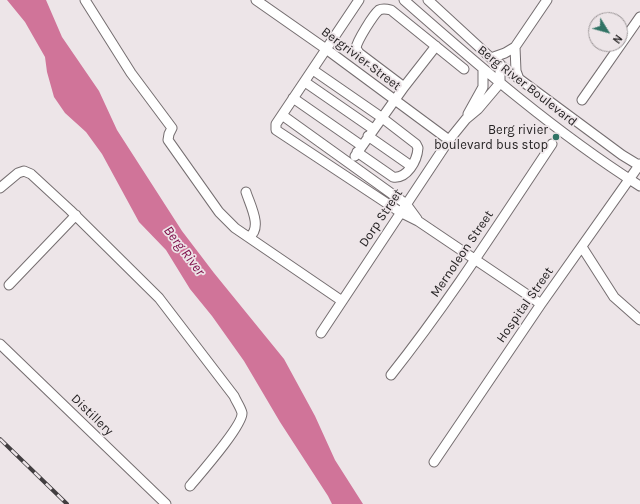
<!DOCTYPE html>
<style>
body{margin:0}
#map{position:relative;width:640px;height:504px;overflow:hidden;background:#ede5e8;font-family:Karla,sans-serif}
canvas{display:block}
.north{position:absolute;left:588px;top:12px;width:40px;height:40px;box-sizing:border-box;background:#ede5e8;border:1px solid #9e989a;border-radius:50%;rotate:127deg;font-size:11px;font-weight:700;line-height:16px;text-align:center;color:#272425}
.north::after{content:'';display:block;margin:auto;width:14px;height:18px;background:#317365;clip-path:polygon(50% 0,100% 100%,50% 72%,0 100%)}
</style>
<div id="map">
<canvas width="640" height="504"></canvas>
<div class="north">N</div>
</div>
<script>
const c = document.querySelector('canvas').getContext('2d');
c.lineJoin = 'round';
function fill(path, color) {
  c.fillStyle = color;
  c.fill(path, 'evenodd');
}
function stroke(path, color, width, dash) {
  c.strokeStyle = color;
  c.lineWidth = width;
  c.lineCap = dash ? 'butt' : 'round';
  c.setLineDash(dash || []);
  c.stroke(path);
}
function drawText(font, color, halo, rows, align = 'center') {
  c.font = font + ' Karla,sans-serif';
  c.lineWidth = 3.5;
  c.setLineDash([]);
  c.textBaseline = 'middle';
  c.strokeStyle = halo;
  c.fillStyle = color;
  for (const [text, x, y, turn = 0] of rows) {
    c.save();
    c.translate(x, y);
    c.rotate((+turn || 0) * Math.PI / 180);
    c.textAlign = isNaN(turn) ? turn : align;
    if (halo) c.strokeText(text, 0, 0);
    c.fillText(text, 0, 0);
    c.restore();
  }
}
const water = new Path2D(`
 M 7,0 L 46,0 L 62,37 L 99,91 L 117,130 L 182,231 L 214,273 L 284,359 L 315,416 L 335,460 L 363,504 L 332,504 L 328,496 L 280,422 L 244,361 L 212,316 L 190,289 L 166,250 L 139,222 L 102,154 L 86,132 L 65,113 L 54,97 L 47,72 L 45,57 L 25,22 Z`);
const minor = new Path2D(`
 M 85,0 L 131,73 L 172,128 L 169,134 L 168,140 L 219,212 L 235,228 L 342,301
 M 256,0 L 326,49 L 449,140
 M 359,0 L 282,115 L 276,124 L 276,130 L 400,212 L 418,221 L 541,304
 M 404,0 C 479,66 555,132 640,186
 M 428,0 L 491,58 L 622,155 L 640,166
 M 515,47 L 516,71 L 519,79
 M 491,58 L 505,53 L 515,47 L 547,0
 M 313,70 L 381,117 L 416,144 L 418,148 C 417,161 407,179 393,177 L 357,152
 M 305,82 L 373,129
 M 404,87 L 359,53 L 356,48 C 357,41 373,15 379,10 C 383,8 387,9 391,10 L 464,69
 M 293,98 L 362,146
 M 582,100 L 640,17
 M 468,114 L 483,87 L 483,69
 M 282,115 L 406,204 L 417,219
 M 368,136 L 411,166
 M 355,156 L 404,87 L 436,46
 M 0,188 L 18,173 L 24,171 L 31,174 L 70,210 L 159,298 L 234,396 C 236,401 241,408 242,413 C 243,425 200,474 190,486
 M 246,192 C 250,205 263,228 249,237
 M 582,247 L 614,297 L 640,320
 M 9,285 L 76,215
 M 321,333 L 449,140 L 466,119 L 478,109 L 500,83 L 500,64
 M 0,344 L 166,504
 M 391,375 C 449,302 500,222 552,144
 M 434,462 L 541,304 L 640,164`);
const rail = new Path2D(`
 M 0,439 L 67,504`);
const markers = [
 [556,137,4,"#317365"]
];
const streetNames = [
 ["Bergrivier Street",361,59,37],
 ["Berg River Boulevard",527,86,38],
 ["Dorp Street",381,218,-56],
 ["Mernoleon Street",462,254,-56],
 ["Hospital Street",525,305,-55],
 ["Distillery",92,415,44]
];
const poiNames = [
 ["Berg rivier",548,130],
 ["boulevard bus stop",548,145]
];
const waterNames = [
 ["Berg River",184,251,53]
];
fill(water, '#d07499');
stroke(minor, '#756e70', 11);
stroke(minor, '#fff', 9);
stroke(rail, '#423e40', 4);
stroke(rail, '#ede5e8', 2.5, [8]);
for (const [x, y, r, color] of markers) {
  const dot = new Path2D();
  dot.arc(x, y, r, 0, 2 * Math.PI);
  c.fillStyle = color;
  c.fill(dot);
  stroke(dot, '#ede5e8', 1.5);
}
drawText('13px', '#272425', '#ede5e8', streetNames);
drawText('13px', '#272425', '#ede5e8', poiNames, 'right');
drawText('italic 14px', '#7e0d49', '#ede5e8', waterNames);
</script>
